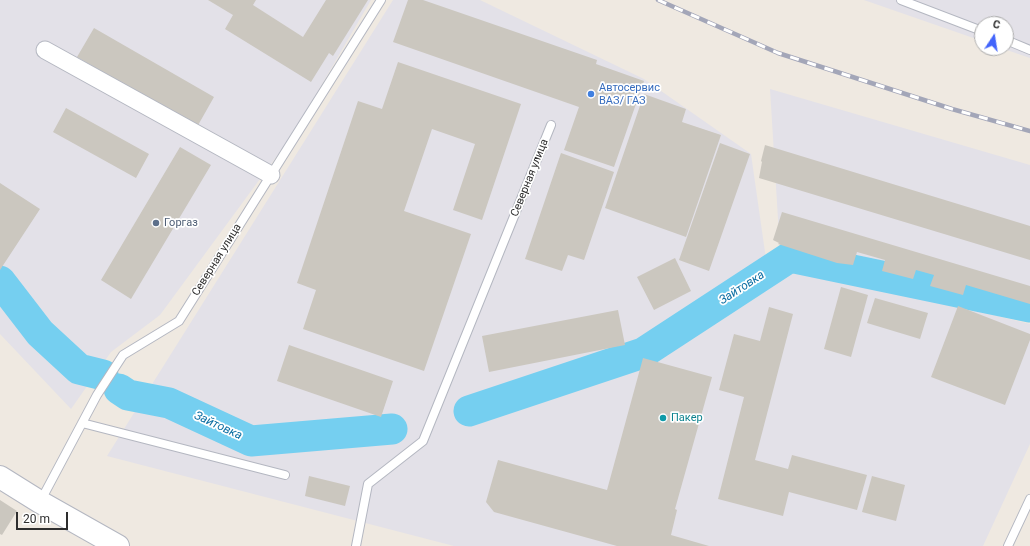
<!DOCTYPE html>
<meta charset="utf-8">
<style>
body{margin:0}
#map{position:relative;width:1030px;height:546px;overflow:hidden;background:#efe9e1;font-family:Roboto,sans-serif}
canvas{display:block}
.north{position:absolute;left:974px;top:16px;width:40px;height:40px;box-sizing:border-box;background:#fff;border:1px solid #ababab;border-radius:50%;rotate:12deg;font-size:11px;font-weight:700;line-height:16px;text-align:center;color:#2e2e2e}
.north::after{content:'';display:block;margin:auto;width:14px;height:18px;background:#4264fb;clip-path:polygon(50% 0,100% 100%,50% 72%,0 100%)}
.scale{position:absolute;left:16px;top:512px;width:52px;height:18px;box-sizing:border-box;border:2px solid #2e2e2e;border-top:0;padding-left:5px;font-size:12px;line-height:14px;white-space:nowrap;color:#2e2e2e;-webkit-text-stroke:3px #fff;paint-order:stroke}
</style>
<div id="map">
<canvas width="1030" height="546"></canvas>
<div class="north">С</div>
<div class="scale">20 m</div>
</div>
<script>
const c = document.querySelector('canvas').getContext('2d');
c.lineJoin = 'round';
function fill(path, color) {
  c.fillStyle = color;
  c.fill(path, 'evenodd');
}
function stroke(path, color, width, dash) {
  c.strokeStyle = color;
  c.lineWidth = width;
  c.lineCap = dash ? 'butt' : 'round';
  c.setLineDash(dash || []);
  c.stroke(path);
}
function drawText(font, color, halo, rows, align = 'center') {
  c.font = font + ' Roboto,sans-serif';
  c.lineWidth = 3.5;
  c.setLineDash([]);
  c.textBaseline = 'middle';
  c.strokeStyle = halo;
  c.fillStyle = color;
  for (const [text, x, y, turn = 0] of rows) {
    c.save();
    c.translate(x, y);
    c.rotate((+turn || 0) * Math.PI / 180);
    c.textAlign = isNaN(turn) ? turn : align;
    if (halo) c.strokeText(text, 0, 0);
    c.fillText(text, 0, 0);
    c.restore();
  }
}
const industrial = new Path2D(`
 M 0,0 L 371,0 L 293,134 L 160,315 L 111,352 L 71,409 L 0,334 Z
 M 393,0 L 480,0 L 644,79 L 751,154 L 766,259 L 1030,324 L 1030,444 L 983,546 L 454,546 L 107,456 Z
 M 864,0 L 1030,0 L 1030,58 L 1001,48 L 1006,48 L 1006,24 L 982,24 L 982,41 Z
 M 770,89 L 1030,165 L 1030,300 L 779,235 Z`);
const river = new Path2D(`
 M 0,281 L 40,333 L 79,369 L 103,375
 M 119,389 L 128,395 L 169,403 L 251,441 L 392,429
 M 469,411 L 643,353 L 790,257 L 1030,307`);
const building = new Path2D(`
 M 208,0 L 256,0 L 253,5 L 303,37 L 326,0 L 368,0 L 333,56 L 329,53 L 311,82 L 225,29 L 233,15 Z
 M 408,0 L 423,0 L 597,60 L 596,64 L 644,81 L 614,167 L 564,150 L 579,107 L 393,42 Z
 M 94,28 L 214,97 L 197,127 L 77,57 Z
 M 398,62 L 521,104 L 482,220 L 453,210 L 475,144 L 432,129 L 404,211 L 471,234 L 424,371 L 303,329 L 316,290 L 297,283 L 358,101 L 382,109 Z
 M 644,94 L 686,109 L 682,122 L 721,135 L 686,237 L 605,208 Z
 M 66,108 L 149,154 L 136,178 L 53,132 Z
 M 720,143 L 750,154 L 709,271 L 679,260 Z
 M 765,145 L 1030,226 L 1030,260 L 759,178 L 762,162 L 761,161 Z
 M 180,147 L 211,165 L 131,299 L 101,280 Z
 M 561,153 L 614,172 L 584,260 L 568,255 L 562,271 L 525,259 Z
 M 0,183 L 40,209 L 0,270 Z
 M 782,212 L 1030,286 L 1030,304 L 966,285 L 963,295 L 930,286 L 934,275 L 916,270 L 913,279 L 882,271 L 885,260 L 857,252 L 853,265 L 837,263 L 778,244 L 779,243 L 773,240 Z
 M 675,258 L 691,291 L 654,310 L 637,277 Z
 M 841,287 L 868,295 L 851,357 L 824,349 Z
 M 875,298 L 928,313 L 920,339 L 867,323 Z
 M 958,306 L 1030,334 L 1030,340 L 1005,405 L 931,377 Z
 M 769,307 L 793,314 L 755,460 L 788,469 L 792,455 L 867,475 L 857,510 L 789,492 L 783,516 L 718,499 L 744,397 L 719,390 L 734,334 L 760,341 Z
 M 618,310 L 625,345 L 489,372 L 482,336 Z
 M 289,345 L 393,381 L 381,417 L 277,381 Z
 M 643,358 L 712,377 L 675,509 L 677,510 L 671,535 L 709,546 L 617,546 L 494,512 L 486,502 L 498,460 L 607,490 Z
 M 309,476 L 350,486 L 345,506 L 305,496 Z
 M 872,476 L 905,485 L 896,521 L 862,512 Z
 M 0,500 L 17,511 L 2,535 L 0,534 Z`);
const service = new Path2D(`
 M 901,0 L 982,31
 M 1006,40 L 1030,50
 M 82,423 L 285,475
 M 40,502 L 97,395 L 123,355 L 179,321 L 381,0
 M 356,546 L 368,484 L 423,441 L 551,125
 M 1008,546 L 1030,499`);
const minor = new Path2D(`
 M 45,50 L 271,175`);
const secondary = new Path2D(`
 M 0,477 L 40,502 L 118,546`);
const rail = new Path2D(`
 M 658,0 L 778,53 L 952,109 L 1030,131`);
const markers = [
 [591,94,4,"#3f7fe0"],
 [156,223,4,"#5c6f8a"],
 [663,418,4,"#0f9aa8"]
];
const shopNames = [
 ["Автосервис",599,88],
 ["ВАЗ/ ГАЗ",599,101]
];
const streetNames = [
 ["Северная улица",530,178,-68],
 ["Северная улица",217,260,-58]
];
const serviceNames = [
 ["Горгаз",164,223]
];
const cultureNames = [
 ["Пакер",671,418]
];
const waterNames = [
 ["Зайтовка",742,288,-33],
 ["Зайтовка",218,426,25]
];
fill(industrial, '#e3e1e8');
stroke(river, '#75cff0', 31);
fill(building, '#cbc7bf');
stroke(service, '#b4b7c1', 10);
stroke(minor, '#b4b7c1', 19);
stroke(secondary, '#b4b7c1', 24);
stroke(service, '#fff', 8);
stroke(minor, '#fff', 17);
stroke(secondary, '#fff', 22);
stroke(rail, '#a3a6b8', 4.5);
stroke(rail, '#fff', 3, [9]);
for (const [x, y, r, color] of markers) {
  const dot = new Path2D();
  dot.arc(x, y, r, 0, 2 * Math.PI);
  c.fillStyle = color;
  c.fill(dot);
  stroke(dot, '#fff', 1.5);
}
drawText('11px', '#366cbe', '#fff', shopNames, 'left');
drawText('11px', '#2e2e2e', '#fff', streetNames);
drawText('11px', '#4e5e75', '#fff', serviceNames, 'left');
drawText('11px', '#0d838f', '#fff', cultureNames, 'left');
drawText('italic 12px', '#0d6fa3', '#fff', waterNames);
</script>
